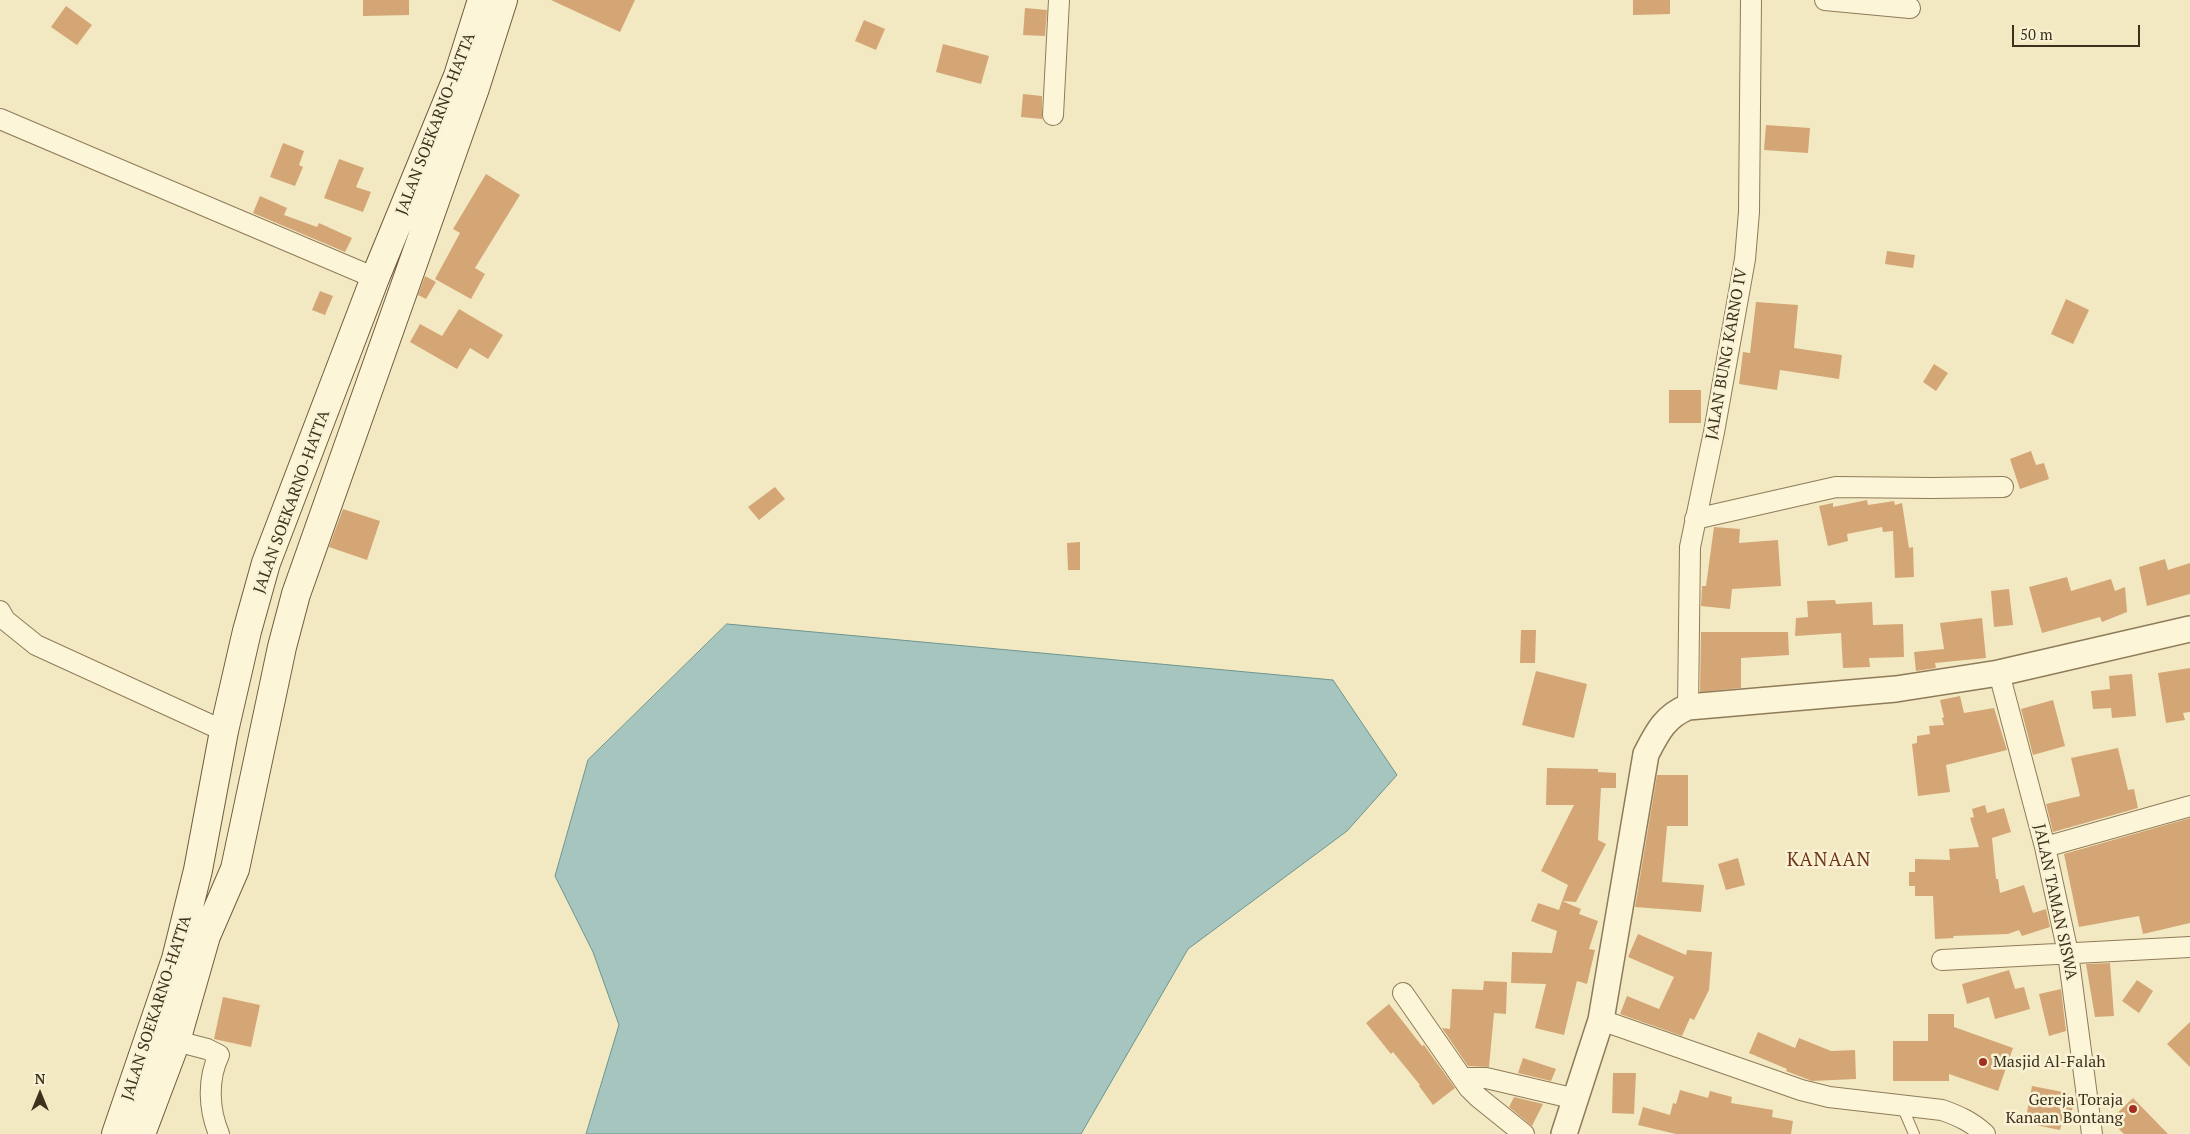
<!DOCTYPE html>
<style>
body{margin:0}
#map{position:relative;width:2190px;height:1134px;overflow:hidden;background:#f2e9c3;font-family:"PT Serif",serif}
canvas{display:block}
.north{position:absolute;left:15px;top:1069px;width:50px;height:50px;-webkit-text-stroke:4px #f9f2d4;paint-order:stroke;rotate:0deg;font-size:14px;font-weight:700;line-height:20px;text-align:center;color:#3d301d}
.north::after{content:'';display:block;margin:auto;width:18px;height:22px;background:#3d301d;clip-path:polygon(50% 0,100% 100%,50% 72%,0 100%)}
.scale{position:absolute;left:2012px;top:25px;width:128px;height:22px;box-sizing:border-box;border:2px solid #3d301d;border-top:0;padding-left:6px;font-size:15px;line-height:18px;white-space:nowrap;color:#3d301d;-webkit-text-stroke:4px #f9f2d4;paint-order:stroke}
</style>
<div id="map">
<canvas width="2190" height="1134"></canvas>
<div class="north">N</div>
<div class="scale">50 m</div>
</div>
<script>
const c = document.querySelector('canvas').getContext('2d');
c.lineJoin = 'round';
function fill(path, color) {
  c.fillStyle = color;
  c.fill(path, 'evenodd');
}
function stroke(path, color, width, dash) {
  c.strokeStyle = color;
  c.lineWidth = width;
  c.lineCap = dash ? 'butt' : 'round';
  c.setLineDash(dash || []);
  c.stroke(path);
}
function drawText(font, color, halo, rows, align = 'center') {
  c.font = font + ' "PT Serif",serif';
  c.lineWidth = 5;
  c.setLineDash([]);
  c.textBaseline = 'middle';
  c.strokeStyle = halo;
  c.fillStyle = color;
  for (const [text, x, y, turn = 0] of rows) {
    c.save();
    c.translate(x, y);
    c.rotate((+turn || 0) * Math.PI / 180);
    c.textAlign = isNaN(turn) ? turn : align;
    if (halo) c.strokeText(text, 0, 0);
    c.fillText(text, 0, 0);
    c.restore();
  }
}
const water = new Path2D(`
 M 727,624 L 1333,680 L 1397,775 L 1347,831 L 1188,949 L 1081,1134 L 586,1134 L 619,1025 L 593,952 L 555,876 L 588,760 Z`);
const building = new Path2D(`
 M 363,0 L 409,0 L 409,15 L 363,16 Z
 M 551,0 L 635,0 L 620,32 Z
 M 1633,0 L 1670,0 L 1670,14 L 1633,15 Z
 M 66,6 L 92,25 L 77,45 L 51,27 Z
 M 1025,8 L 1047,10 L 1045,36 L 1023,35 Z
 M 864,20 L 885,29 L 876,50 L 855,41 Z
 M 943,44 L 989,56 L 981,84 L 936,72 Z
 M 1023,94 L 1042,96 L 1042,119 L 1021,117 Z
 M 1766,125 L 1810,128 L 1808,153 L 1764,150 Z
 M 283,143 L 304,151 L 299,165 L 303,167 L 295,186 L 270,177 Z
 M 339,159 L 364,168 L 356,187 L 371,192 L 363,212 L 324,198 Z
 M 486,174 L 520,195 L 475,268 L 485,274 L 471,299 L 435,279 L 460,233 L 453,229 Z
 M 260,196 L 287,208 L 284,215 L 317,227 L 319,223 L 352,238 L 345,252 L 253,213 Z
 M 1887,251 L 1915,255 L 1913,268 L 1885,264 Z
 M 425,276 L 436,282 L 426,299 L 418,295 Z
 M 320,291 L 333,296 L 325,315 L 312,310 Z
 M 2066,299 L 2089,310 L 2073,344 L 2051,334 Z
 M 1756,302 L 1798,305 L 1794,348 L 1842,355 L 1839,379 L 1780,370 L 1777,390 L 1739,384 L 1743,352 L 1750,353 Z
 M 459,309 L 503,335 L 488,359 L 470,348 L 457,369 L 410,342 L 420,324 L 442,336 Z
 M 1934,364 L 1948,373 L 1936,391 L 1923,382 Z
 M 1669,390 L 1701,390 L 1701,423 L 1669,423 Z
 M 2031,451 L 2036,465 L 2044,463 L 2049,479 L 2020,489 L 2010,459 Z
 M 775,487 L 785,499 L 759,520 L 748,507 Z
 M 1867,500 L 1868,505 L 1894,501 L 1895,505 L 1902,503 L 1909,548 L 1913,547 L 1914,577 L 1895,578 L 1893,531 L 1883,532 L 1882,527 L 1847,534 L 1848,541 L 1828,546 L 1819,506 L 1833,503 L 1833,507 Z
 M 343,509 L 380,521 L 367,560 L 329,547 Z
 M 1714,527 L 1740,529 L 1739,543 L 1778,540 L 1781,586 L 1732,589 L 1730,609 L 1701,606 L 1702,586 L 1706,586 Z
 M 1080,542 L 1080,570 L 1068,570 L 1067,543 Z
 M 2165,559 L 2168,570 L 2190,563 L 2190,594 L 2147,606 L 2139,567 Z
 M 2067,577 L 2071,591 L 2111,579 L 2115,591 L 2125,587 L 2127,612 L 2102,622 L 2100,617 L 2042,633 L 2029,587 Z
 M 2009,589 L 2013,625 L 1994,627 L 1991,591 Z
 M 1835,600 L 1836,604 L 1872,602 L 1873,625 L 1903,624 L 1904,657 L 1869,658 L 1870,667 L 1843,668 L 1841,633 L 1795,636 L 1796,618 L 1808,617 L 1807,601 Z
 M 1982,618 L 1986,658 L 1935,663 L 1936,668 L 1916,671 L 1914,652 L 1944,649 L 1940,623 Z
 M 1521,630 L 1536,630 L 1535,663 L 1520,663 Z
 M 1701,632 L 1788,632 L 1789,655 L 1741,658 L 1741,688 L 1700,692 Z
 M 2190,668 L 2190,712 L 2183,713 L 2185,720 L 2166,723 L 2158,673 Z
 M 1536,671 L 1587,684 L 1574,738 L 1522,725 Z
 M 2132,674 L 2136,716 L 2112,718 L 2111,708 L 2093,709 L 2091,691 L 2110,689 L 2109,676 Z
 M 1960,696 L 1964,713 L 1994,708 L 2007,750 L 1946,765 L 1950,792 L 1918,796 L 1912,744 L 1917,743 L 1917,736 L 1930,734 L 1929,726 L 1944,725 L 1942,718 L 1944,717 L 1940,700 Z
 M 2053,700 L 2065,746 L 2033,755 L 2021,709 Z
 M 2118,748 L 2128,790 L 2134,789 L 2138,808 L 2053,832 L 2046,804 L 2080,796 L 2071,758 Z
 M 1547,768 L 1598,769 L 1598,772 L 1616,773 L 1616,788 L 1601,788 L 1598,840 L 1606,844 L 1576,902 L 1562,901 L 1568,885 L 1541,871 L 1574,805 L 1546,805 Z
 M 1657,775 L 1688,775 L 1688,826 L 1667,826 L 1662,882 L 1704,885 L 1701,912 L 1635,907 Z
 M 1985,805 L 1987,813 L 2004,808 L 2011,832 L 1992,838 L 1996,879 L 1998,879 L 2000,893 L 2024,885 L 2033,913 L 2046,909 L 2050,927 L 2022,936 L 2019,930 L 2008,934 L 1953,936 L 1954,938 L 1935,939 L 1933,896 L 1915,896 L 1915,886 L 1909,886 L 1909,872 L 1915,872 L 1915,859 L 1950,860 L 1949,849 L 1979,847 L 1970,818 L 1974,817 L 1972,809 Z
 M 2190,818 L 2190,923 L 2143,934 L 2139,916 L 2079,927 L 2064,854 Z
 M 1738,858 L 1745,885 L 1726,890 L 1718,864 Z
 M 1562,901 L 1581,909 L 1579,914 L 1598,921 L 1589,949 L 1595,950 L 1587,984 L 1577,981 L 1564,1035 L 1535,1028 L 1546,984 L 1511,983 L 1512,952 L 1552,953 L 1557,931 L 1531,921 L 1538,903 L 1559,910 Z
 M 1638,934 L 1686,955 L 1687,950 L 1712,952 L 1709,990 L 1694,1020 L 1690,1018 L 1682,1036 L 1620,1014 L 1627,996 L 1659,1009 L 1674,977 L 1628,957 Z
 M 2110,963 L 2114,1016 L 2095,1017 L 2086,964 Z
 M 2009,970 L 2015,989 L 2024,987 L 2030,1009 L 1995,1019 L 1989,997 L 1967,1004 L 1962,984 Z
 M 2137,980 L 2153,991 L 2139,1013 L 2122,1001 Z
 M 1484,981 L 1507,982 L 1506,1014 L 1494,1013 L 1489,1067 L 1468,1066 L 1442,1028 L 1450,1029 L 1452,989 L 1483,990 Z
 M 2061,989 L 2066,1031 L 2049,1036 L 2039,994 Z
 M 223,997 L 260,1005 L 251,1047 L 214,1039 Z
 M 1389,1004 L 1422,1046 L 1424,1045 L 1455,1088 L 1433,1105 L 1419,1086 L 1420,1085 L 1393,1052 L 1391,1054 L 1366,1023 Z
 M 1928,1014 L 1954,1014 L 1954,1027 L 2013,1048 L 1998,1091 L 1949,1074 L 1949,1081 L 1893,1081 L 1893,1041 L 1928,1041 Z
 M 2190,1022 L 2190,1067 L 2167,1044 Z
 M 1758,1032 L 1795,1048 L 1799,1038 L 1831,1051 L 1855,1050 L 1856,1079 L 1812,1081 L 1786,1071 L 1787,1069 L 1749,1053 Z
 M 1523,1058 L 1556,1069 L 1551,1081 L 1518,1073 Z
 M 1613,1073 L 1636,1073 L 1634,1114 L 1612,1113 Z
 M 2032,1086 L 2068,1093 L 2065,1104 L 2073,1106 L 2069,1123 L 2062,1122 L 2060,1130 L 2025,1123 Z
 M 1680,1090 L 1708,1098 L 1710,1091 L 1732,1097 L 1731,1103 L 1773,1110 L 1772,1117 L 1793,1121 L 1791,1134 L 1676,1134 L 1638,1125 L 1643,1107 L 1670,1115 L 1673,1103 L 1676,1104 Z
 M 1514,1097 L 1543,1104 L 1532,1126 L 1509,1107 Z
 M 2133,1098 L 2168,1134 L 2124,1134 L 2110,1120 Z`);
const service = new Path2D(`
 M 1902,1106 L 1914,1134`);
const minor = new Path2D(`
 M 1825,0 L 1910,8
 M 1053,115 L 1059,0
 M 0,119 L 375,278
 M 1695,519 L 1836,487 L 1932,488 L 2003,487
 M 0,611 L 5,620 L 36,645 L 224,731
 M 1999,673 L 2045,847 L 2068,953 L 2092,1134
 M 1688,707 L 1690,547 L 1714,432 L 1745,259 L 1749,212 L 1751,0
 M 2045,847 L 2190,806
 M 1942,960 L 2190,947
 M 1403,993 L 1469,1088 L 1478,1097 L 1524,1134
 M 1601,1020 L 1801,1090 L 1829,1097 L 1942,1110 C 1959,1116 1972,1122 1985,1134
 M 176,1041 L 207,1049 L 219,1055 C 207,1080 209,1110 219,1134
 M 1463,1078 L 1486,1078 L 1576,1099`);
const tertiary = new Path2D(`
 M 1564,1134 L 1601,1020 L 1646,754 C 1657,733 1665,716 1688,707 L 1896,689 L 1999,673 L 2190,629`);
const secondary = new Path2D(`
 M 116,1134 L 176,959 L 198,870 L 224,731 L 247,631 L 266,563 L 375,278 L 458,76 L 482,0
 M 141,1134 L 176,1041 L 206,936 L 235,869 L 282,647 L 296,594 L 475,88 L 503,0`);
const markers = [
 [1983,1062,5,"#a42d21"],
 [2133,1109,5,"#a42d21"]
];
const streetNames = [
 ["JALAN SOEKARNO-HATTA",436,124,-69],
 ["JALAN BUNG KARNO IV",1727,354,-80],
 ["JALAN SOEKARNO-HATTA",292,502,-70],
 ["JALAN TAMAN SISWA",2055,902,78],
 ["JALAN SOEKARNO-HATTA",157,1008,-72]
];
const poiNames = [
 ["Masjid Al-Falah",1993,1062],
 ["Gereja Toraja",2123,1100,"right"],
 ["Kanaan Bontang",2123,1118,"right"]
];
const quarterNames = [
 ["KANAAN",1829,861]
];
fill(water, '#a6c5bf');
stroke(water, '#6b958e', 1);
fill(building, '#d4a675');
stroke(service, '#8f7b58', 12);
stroke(minor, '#8f7b58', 22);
stroke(tertiary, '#8f7b58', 28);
stroke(secondary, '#715b3b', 30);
stroke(service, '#fcf5d8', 10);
stroke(minor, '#fcf5d8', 20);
stroke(tertiary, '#fcf5d8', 25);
stroke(secondary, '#fcf5d8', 28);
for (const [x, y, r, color] of markers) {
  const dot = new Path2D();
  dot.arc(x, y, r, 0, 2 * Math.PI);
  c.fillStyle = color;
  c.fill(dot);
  stroke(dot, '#f9f2d4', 2);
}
drawText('16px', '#3d301d', '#f9f2d4', streetNames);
drawText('16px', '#3d301d', '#f9f2d4', poiNames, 'left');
c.letterSpacing = '1px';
drawText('19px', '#6f3318', '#f9f2d4', quarterNames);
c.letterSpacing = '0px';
</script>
